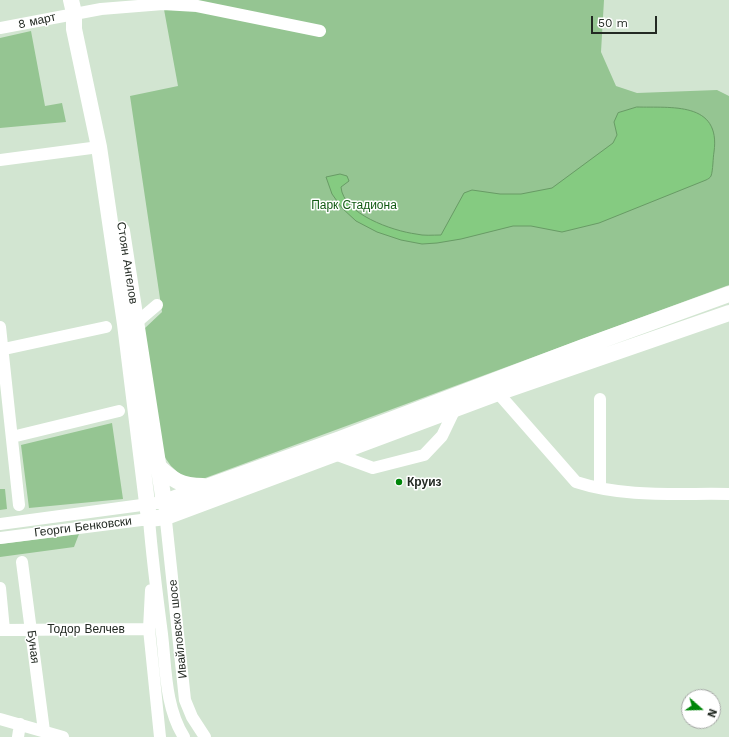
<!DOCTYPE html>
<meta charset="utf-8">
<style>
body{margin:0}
#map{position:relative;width:729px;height:737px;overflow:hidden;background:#d2e5d1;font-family:"Work Sans",sans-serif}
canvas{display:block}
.north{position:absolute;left:681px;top:689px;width:40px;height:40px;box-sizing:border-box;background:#fff;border:1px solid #a7aaa7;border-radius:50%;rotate:110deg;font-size:11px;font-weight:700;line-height:16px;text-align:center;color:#232a23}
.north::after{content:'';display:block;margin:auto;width:14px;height:18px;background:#00860a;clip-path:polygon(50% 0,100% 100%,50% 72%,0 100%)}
.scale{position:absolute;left:591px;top:16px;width:66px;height:18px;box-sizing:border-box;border:2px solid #232a23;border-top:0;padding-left:5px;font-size:12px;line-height:14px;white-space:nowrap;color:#232a23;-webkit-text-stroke:3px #fff;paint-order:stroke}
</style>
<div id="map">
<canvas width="729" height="737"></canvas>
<div class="north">N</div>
<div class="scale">50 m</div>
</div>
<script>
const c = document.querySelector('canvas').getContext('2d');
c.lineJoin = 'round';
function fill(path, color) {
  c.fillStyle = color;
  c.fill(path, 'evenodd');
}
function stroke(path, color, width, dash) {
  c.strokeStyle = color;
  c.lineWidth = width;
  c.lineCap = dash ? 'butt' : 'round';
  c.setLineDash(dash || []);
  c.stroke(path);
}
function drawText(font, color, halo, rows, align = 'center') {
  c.font = font + ' "Work Sans",sans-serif';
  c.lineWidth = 3;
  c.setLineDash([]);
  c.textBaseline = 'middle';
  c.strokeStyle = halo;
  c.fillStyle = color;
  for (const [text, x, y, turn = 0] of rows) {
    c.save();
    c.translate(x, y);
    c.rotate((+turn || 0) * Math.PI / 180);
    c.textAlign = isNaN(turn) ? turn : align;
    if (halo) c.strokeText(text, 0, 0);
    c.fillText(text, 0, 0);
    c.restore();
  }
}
const green = new Path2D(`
 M 165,0 L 604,0 L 601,52 L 616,86 L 637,93 L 717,90 L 729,96 L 729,285 L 197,481 L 183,477 L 171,466 L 161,452 L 144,329 L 162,312 L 130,96 L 178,86 L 163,4 Z
 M 31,31 L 45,106 L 62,103 L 66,122 L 0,128 L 0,38 Z
 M 112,423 L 123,499 L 29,508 L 21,445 Z
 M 0,489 L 5,489 L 7,509 L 0,510 Z
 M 79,534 L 74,547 L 0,557 L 0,544 Z`);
const water = new Path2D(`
 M 637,107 C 671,108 721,101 714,152 C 713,157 713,171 711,176 C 710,178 708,179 706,180 L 599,223 L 562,232 L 531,226 L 513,226 L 461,239 L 437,243 L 422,244 L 401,240 L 377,232 L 356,221 L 342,208 L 332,194 L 326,177 L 340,174 L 347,176 L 349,181 L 341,187 C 343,214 393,231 416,234 C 424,236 432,235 441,235 L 464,193 L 472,190 L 500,194 L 521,194 L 552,188 L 613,143 L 617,135 L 614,122 L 618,113 Z`);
const minor = new Path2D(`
 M 0,28 L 101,9 L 163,4 L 197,6 L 320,31
 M 0,160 L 99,147
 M 137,322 L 157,305
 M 0,327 L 19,505
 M 0,350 L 106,327
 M 498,393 L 576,482 C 625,498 678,493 729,494
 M 600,399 L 600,488
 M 12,437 L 119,411
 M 335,454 L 373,468 L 424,455 L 442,436 L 455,409
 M 0,524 L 164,502 L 185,700 L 192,717 L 205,737
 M 0,538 L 149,519 C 152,557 157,596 162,634 C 166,668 165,707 184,737
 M 22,562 L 44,731
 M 0,588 L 4,630
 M 151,590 L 149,629 L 160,737
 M 0,630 L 149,629
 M 0,719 L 63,737
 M 18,737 L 20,724`);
const major = new Path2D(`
 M 71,0 L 74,13 L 74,29 L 99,147 L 125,324 L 149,519 L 166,517 L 498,393 L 729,313
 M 122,231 L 164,502 L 340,439 L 583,347 L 729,294
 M 157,465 C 173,480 180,486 203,486`);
const markers = [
 [399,482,4,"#00860a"]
];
const streetNames = [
 ["8 март",37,21,-12],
 ["Стоян Ангелов",127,263,81],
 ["Георги Бенковски",83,527,-7],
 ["Тодор Велчев",86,629],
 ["Ивайловско шосе",178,629,-96],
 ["Буная",33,647,83]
];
const parkNames = [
 ["Парк Стадиона",354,205]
];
const poiNames = [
 ["Круиз",407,482]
];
fill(green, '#95c592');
fill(water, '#85cb81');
stroke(water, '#689b65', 1);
stroke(minor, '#fff', 12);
stroke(major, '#fff', 16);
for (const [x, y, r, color] of markers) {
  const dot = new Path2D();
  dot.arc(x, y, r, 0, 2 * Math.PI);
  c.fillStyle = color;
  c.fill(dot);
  stroke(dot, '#fff', 1.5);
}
drawText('12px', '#232a23', '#fff', streetNames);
drawText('12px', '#125a13', '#fff', parkNames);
drawText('bold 12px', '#232a23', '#fff', poiNames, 'left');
</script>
